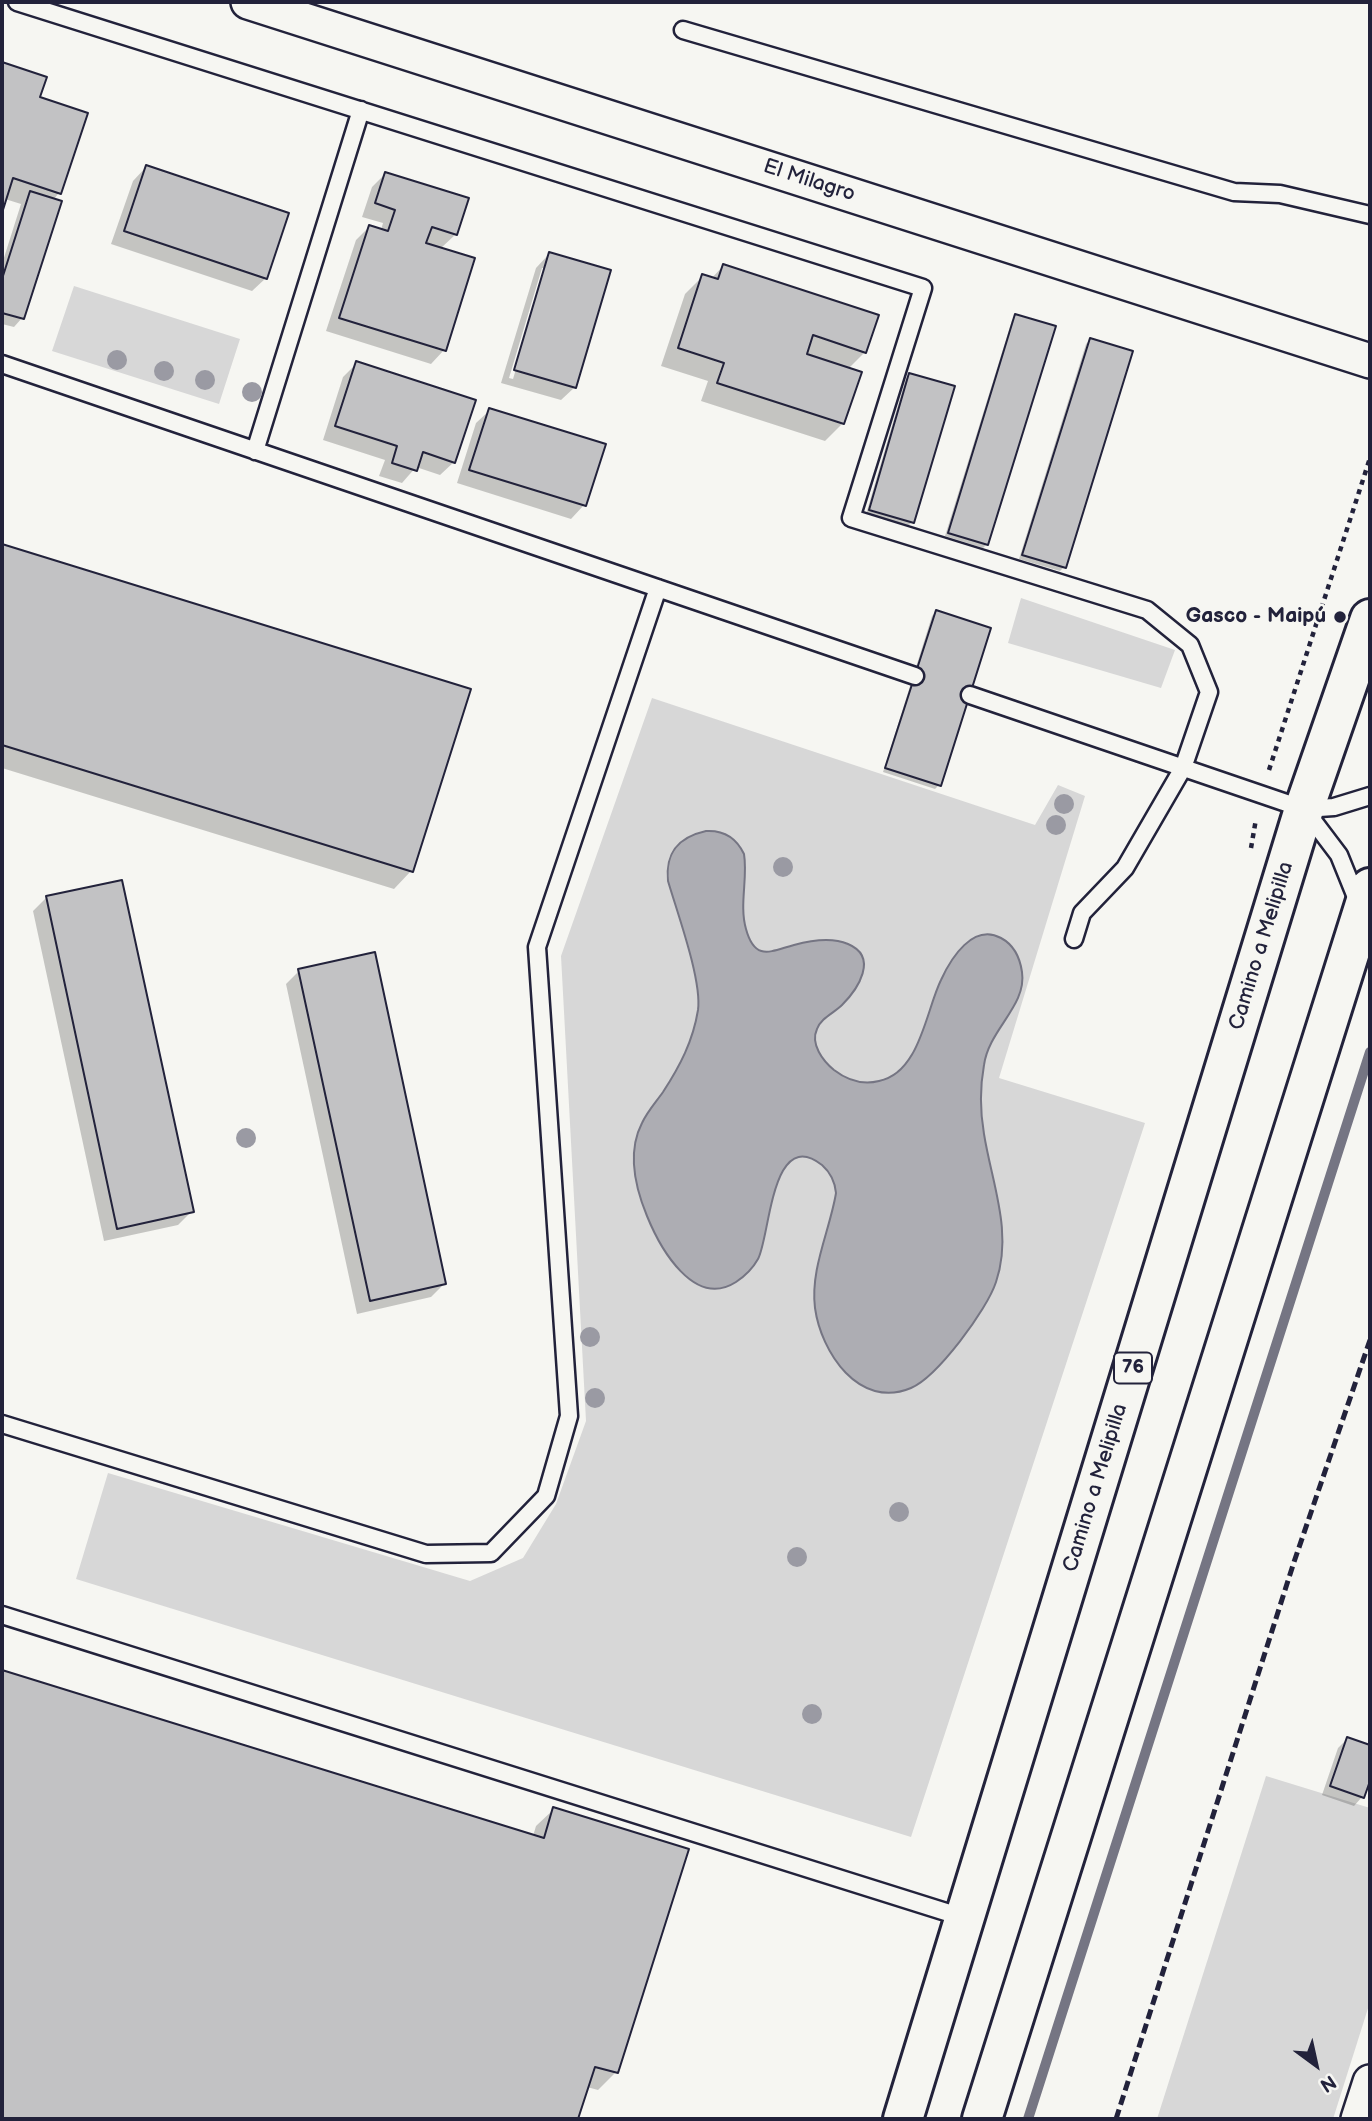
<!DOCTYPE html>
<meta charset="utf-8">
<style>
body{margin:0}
#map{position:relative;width:1372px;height:2121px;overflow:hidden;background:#f6f6f2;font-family:"Balsamiq Sans",sans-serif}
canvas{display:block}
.frame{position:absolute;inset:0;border:4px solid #22223b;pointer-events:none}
.north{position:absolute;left:1281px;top:2030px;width:70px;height:70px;-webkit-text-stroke:5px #f6f6f2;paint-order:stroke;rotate:147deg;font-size:19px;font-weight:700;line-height:28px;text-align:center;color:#22223b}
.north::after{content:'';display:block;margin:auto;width:24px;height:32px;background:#22223b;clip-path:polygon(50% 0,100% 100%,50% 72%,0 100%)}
</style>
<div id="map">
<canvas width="1372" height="2121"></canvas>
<div class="frame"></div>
<div class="north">N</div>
</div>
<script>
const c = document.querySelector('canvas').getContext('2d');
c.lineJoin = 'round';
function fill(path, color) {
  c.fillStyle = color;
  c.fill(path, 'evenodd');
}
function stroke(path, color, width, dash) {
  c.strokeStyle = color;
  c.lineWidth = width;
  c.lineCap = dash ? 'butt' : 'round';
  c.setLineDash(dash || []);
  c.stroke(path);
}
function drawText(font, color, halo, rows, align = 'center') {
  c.font = font + ' "Balsamiq Sans",sans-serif';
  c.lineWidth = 5;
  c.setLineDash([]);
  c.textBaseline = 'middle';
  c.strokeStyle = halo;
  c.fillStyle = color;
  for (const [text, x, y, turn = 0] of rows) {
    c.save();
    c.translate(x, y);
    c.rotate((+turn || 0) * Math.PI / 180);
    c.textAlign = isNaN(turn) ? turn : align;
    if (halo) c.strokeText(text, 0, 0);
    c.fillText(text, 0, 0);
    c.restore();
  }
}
const green = new Path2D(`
 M 74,286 L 240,339 L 219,404 L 52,351 Z
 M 1021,598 L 1175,650 L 1161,688 L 1008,643 Z
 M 652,698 L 1035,825 L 1058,785 L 1085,796 L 999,1078 L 1145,1123 L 911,1837 L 76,1579 L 108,1473 L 470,1581 L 523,1558 L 556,1504 L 586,1421 L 561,956 Z
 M 1266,1776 L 1370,1808 L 1370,2002 L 1333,2119 L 1157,2119 Z`);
const water = new Path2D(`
 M 706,831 C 724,830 736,837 744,854 C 748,878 739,905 746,929 C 755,962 771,951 794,945 C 812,940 832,937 848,944 C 879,957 858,989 842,1005 C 834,1013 821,1018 817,1029 C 810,1044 823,1061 834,1070 C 847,1080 863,1085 879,1081 C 920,1073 926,1010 941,980 C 951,958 973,923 1001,938 C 1014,945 1020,958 1022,972 C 1027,1006 989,1029 984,1065 C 980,1087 980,1111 984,1134 C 992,1184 1013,1232 996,1282 C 987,1310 937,1377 911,1388 C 859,1410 821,1352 815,1308 C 810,1269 830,1230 836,1193 C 835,1182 831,1173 822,1165 C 771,1125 770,1238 758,1259 C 753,1268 745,1276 736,1282 C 694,1309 660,1248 647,1216 C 635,1187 627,1152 642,1123 C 647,1112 656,1102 663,1092 C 680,1066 693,1041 698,1010 C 702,980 677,912 668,881 C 665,852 679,837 706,831 Z`);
const shadow = new Path2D(`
 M 2,64 L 45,78 L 38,99 L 59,193 L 53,200 L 22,318 L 14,327 L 2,324 L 2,264 L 21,204 L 5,199 L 2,208 Z
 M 146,167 L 266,278 L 252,291 L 111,244 L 133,181 Z
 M 385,174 L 456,234 L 440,249 L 444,350 L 431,364 L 326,331 L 356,240 L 369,227 L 381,230 L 383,223 L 362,217 L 372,187 Z
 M 549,254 L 575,387 L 561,400 L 501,383 L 536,268 ZM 542,268 L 546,268 L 513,379 L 509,378 Z
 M 723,266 L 865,352 L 848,369 L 843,423 L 825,441 L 701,401 L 708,381 L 661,366 L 685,294 L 703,276 L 711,279 Z
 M 1016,316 L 987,544 L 983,548 L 945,536 L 1012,320 Z
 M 1090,340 L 1064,567 L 1060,571 L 1019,559 L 1086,344 Z
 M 357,363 L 454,462 L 440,475 L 416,467 L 402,483 L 379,476 L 385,460 L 323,440 L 343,377 Z
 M 910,374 L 912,522 L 908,526 L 866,514 L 906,378 Z
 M 490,410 L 584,505 L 571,519 L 457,483 L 476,423 Z
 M 2,545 L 469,690 L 411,871 L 394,889 L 2,768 Z
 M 936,612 L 939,785 L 935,789 L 883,772 L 932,616 Z
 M 46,898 L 192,1211 L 178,1225 L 104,1241 L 33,911 Z
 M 299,971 L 444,1284 L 431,1297 L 357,1314 L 286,984 Z
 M 2,1672 L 533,1836 L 536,1826 L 554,1809 L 616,2072 L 598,2090 L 587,2087 L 576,2119 L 2,2119 Z
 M 1347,1739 L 1370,1747 L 1370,1785 L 1367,1784 L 1362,1797 L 1354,1806 L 1322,1795 L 1338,1748 Z`);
const stream = new Path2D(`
 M 1028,2119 L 1370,1052`);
const building = new Path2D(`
 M 2,62 L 47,77 L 40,97 L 88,113 L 61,194 L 13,178 L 2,213 Z
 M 146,165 L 289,213 L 267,279 L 124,231 Z
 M 385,172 L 469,198 L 457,235 L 432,227 L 426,243 L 475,258 L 446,351 L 339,318 L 369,225 L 388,231 L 395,210 L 375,203 Z
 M 30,191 L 62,201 L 24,319 L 2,313 L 2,279 Z
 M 549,252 L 611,270 L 576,388 L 514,370 Z
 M 723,264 L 879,315 L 866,353 L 813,335 L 807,354 L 862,372 L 844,424 L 717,383 L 724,363 L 678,348 L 702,274 L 718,279 Z
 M 1015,314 L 1056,326 L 988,545 L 948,533 Z
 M 1090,338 L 1133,351 L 1066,568 L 1022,555 Z
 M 356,361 L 476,400 L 455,463 L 423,452 L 417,471 L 392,463 L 397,446 L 335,426 Z
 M 909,373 L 955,386 L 914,523 L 869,510 Z
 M 489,408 L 606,444 L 586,506 L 469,470 Z
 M 2,544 L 471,689 L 413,872 L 2,745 Z
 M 936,610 L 991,628 L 941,786 L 885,768 Z
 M 122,880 L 194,1212 L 117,1229 L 46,896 Z
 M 375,952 L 446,1284 L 370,1301 L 298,969 Z
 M 2,1670 L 544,1838 L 553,1807 L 689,1849 L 618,2073 L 595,2067 L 578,2119 L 2,2119 Z
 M 1347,1737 L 1370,1745 L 1370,1781 L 1364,1798 L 1330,1786 Z`);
const path = new Path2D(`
 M 1269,770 L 1370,458
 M 1251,848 L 1256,819`);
const lane = new Path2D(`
 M 17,2 L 923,288 L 851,518 L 1147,610 L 1190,645 L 1209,692 L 1183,768 L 1125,868 L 1082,913 L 1074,939
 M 683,30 L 1234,192 L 1280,194 L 1370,215
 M 2,364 L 915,676
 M 255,451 L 361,110
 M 970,695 L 1304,809 L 1334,807 L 1370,796
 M 1305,810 L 1339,855 L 1358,902
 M 2,1424 L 426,1554 L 491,1553 L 546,1496 L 569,1416 L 537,947 L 658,588
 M 2,1615 L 965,1918`);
const street = new Path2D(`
 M 248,2 L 1370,361
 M 1358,2119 L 1370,2082`);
const primary = new Path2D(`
 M 903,2119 L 1304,809 L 1370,619
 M 982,2119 L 1370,888`);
const rail = new Path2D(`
 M 1116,2119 L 1294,1562 L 1370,1340`);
const trees = [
 [117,360],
 [164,371],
 [205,380],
 [252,392],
 [1064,804],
 [1056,825],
 [783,867],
 [246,1138],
 [590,1337],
 [595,1398],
 [899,1512],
 [797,1557],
 [812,1714]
];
const markers = [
 [1340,617,7,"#22223b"]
];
const shields = [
 [1133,1368,38]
];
const shieldNames = [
 ["76",1133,1368]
];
const streetNames = [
 ["El Milagro",809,181,18],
 ["Camino a Melipilla",1262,946,-73],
 ["Camino a Melipilla",1096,1488,-73]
];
const poiNames = [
 ["Gasco - Maipú",1326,617]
];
fill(green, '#d7d7d7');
fill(water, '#adadb3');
stroke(water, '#757583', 2);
fill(shadow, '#0003');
stroke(stream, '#757583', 10);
fill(building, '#c2c2c4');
stroke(building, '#22223b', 2);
stroke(lane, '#22223b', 21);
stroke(street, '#22223b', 38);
stroke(primary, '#22223b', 44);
stroke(path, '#22223b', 4.5, [5, 5]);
stroke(lane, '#f6f6f2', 16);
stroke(street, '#f6f6f2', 33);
stroke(primary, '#f6f6f2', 38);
stroke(rail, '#22223b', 5, [10, 5]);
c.fillStyle = '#9a9aa3';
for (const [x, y] of trees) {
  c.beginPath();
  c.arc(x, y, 10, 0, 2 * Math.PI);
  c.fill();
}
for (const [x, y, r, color] of markers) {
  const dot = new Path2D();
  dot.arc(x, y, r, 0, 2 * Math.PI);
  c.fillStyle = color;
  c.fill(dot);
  stroke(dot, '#f6f6f2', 2.5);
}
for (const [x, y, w] of shields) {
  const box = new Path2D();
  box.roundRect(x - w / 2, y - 15.5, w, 31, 5);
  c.fillStyle = '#f6f6f2';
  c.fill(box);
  stroke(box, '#22223b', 2);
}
drawText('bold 19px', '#22223b', null, shieldNames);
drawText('21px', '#22223b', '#f6f6f2', streetNames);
drawText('bold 21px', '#22223b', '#f6f6f2', poiNames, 'right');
</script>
